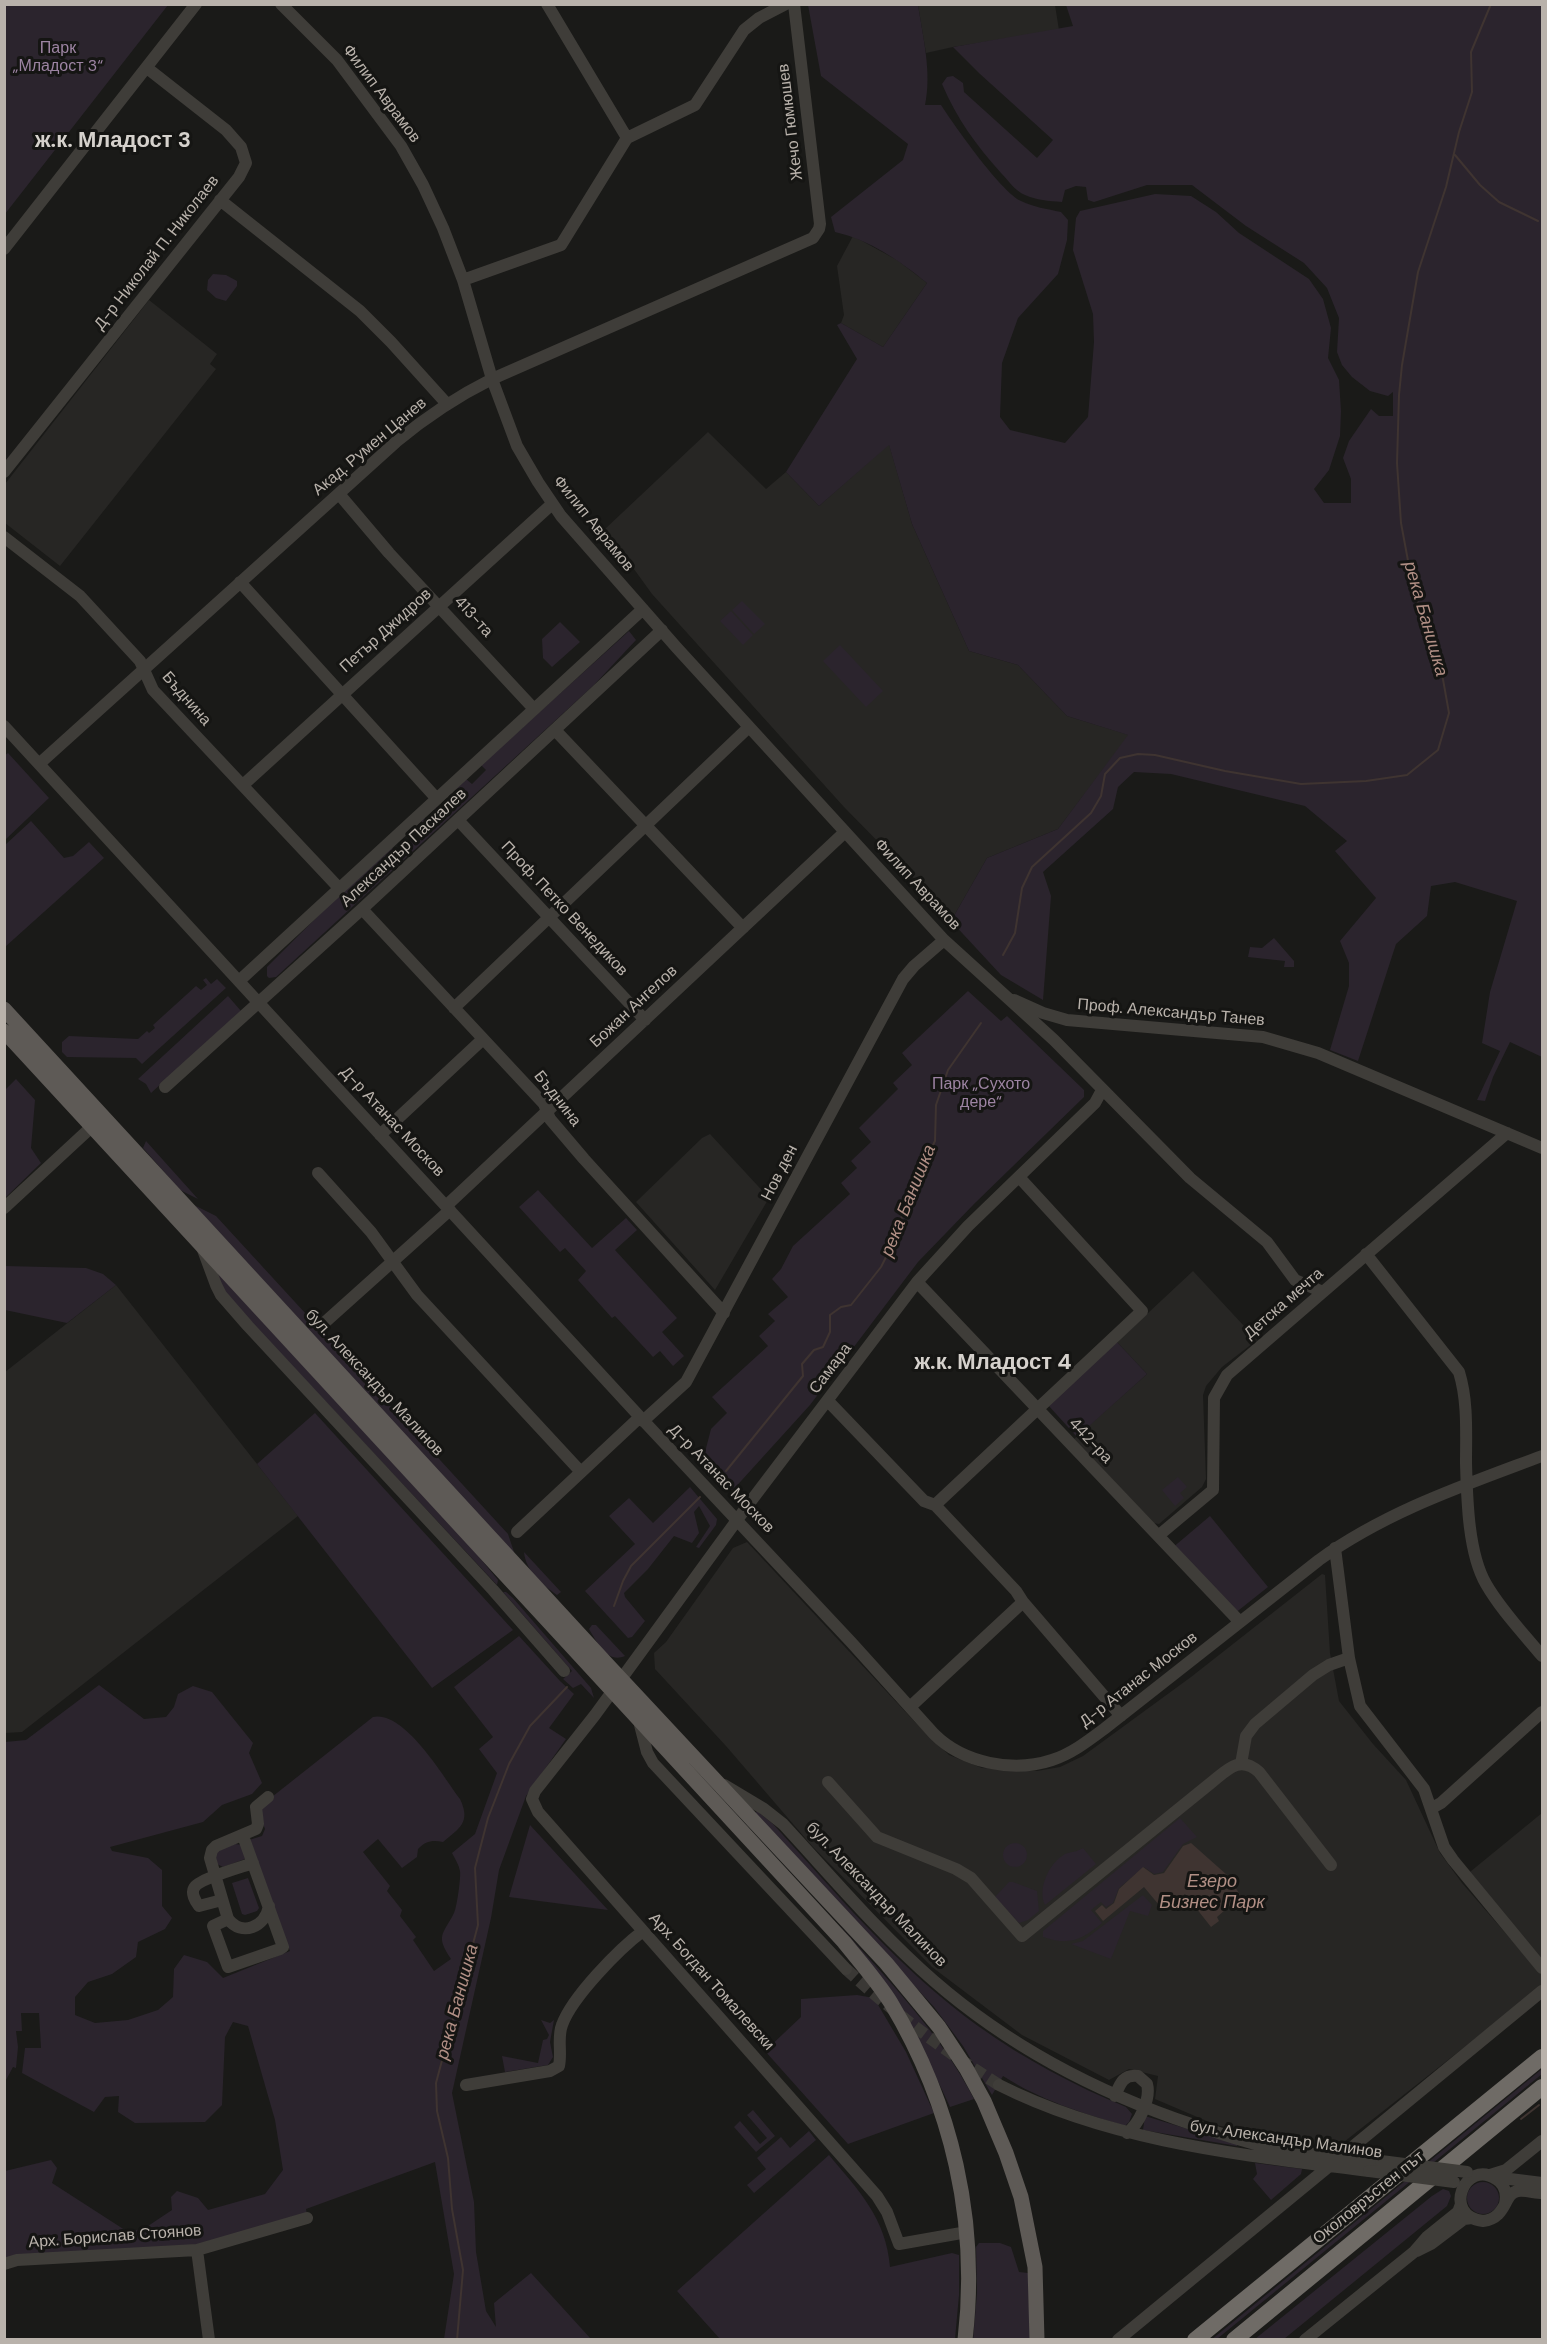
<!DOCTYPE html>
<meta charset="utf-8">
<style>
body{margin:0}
#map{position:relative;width:1547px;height:2344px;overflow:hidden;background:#1a1a18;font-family:"DM Sans",sans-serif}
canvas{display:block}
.frame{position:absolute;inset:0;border:6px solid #b9b2ab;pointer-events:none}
</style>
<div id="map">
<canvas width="1547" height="2344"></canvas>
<div class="frame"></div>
</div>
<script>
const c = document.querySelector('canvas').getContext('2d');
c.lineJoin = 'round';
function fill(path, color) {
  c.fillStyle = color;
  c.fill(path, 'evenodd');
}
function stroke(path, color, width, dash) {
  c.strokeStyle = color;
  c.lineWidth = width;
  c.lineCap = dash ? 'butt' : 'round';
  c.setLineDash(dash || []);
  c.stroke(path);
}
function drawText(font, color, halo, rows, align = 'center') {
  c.font = font + ' "DM Sans",sans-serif';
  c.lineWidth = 6;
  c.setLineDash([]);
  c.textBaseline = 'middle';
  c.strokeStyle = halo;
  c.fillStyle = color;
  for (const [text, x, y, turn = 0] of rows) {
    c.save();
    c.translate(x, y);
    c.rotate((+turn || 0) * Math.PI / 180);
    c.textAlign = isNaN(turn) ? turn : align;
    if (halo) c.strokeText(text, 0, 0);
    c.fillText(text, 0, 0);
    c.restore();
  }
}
const built = new Path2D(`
 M 918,5 L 1055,5 L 1059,30 L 953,47 L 926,53 Z
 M 853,236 L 897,260 L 927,283 L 883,347 L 841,323 L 844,315 L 837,266 Z
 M 149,300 L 217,354 L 210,364 L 216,369 L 60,566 L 5,523 L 5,484 Z
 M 708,432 L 766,489 L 786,472 L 819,506 L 889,444 L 912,524 L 969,651 L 1018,665 L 1067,716 L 1129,735 L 1058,829 L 987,858 L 951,921 L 947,912 L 844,807 L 652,594 L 605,529 Z
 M 710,1134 L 769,1198 L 715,1290 L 636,1202 L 702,1138 Z
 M 1193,1271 L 1257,1340 L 1222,1367 L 1206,1386 L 1203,1395 L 1206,1479 L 1202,1487 L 1159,1524 L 1153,1523 L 1074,1439 L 1147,1374 L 1117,1342 Z
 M 116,1285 L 298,1516 L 22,1732 L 5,1733 L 5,1372 Z
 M 747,1542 L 915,1722 L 949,1755 L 982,1768 L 1037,1771 L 1060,1767 L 1083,1756 L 1191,1677 L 1322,1574 L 1325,1575 L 1330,1653 L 1339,1701 L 1373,1744 L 1406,1780 L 1440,1853 L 1462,1883 L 1542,1975 L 1542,1986 L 1335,2149 L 1216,2125 L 1155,2099 L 1158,2076 L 1129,2069 L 1109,2080 L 1022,2035 L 932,1967 L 812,1846 L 726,1746 L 655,1669 L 654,1653 L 666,1642 L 733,1548 Z
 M 1542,1813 L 1542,1968 L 1465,1876 Z`);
const green = new Path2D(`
 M 5,4 L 168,5 L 5,214 L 4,5 Z
 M 808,5 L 918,5 C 923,37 932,73 925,105 L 941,105 C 954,125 1001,192 1021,201 C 1033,207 1047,209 1061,212 L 1068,220 L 1067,240 L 1058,274 L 1018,318 L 1002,363 L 1000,417 L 1010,430 L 1065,443 L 1088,417 L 1094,342 L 1093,314 L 1073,250 L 1076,218 L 1080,211 L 1155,194 L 1191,196 L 1216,212 L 1239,233 L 1309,279 L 1323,299 L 1331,328 L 1328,358 L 1339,380 L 1341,411 L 1340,436 L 1329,470 L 1314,489 L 1324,503 L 1351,503 L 1351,479 L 1343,458 L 1349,441 L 1371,409 L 1379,416 L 1393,416 L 1393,392 L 1388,396 L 1370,391 L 1352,377 L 1342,365 L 1337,352 L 1339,318 L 1327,288 L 1304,263 L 1246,226 L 1192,185 L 1147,185 L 1094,202 L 1088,200 L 1086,187 L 1076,186 L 1065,190 L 1062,202 C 1049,201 1036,200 1025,195 C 1015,191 1008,180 1001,173 C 976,145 957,119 942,84 L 947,77 L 953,76 L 963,83 L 964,92 L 1037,158 L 1053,140 L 980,74 L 953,47 L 1073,26 L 1066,5 L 1542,5 L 1542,1057 L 1510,1042 L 1493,1077 L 1485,1101 L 1477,1100 L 1500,1051 L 1482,1043 L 1490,992 L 1517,901 L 1455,882 L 1431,886 L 1427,916 L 1396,944 L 1358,1061 L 1330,1050 L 1349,986 L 1349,963 L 1340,941 L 1376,898 L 1335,851 L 1347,841 L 1305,806 L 1171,774 L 1134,772 L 1118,787 L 1113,809 L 1043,872 L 1051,896 L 1043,1000 L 1001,975 L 951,921 L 987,858 L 1058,829 L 1128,735 L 1067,716 L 1018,665 L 969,651 L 912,524 L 889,445 L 819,506 L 786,472 L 857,359 L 837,325 L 841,323 L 883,347 L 927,283 C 900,261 870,240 835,232 L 831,217 L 903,160 L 908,144 L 821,76 Z
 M 213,274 L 226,275 L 237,281 L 237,286 L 226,301 L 216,298 L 207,290 L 208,280 Z
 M 742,601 L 765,624 L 754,634 L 732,610 Z
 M 731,611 L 753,635 L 743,645 L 720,621 Z
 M 560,622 L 580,642 L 552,667 L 543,658 L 542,639 Z
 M 629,631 L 636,640 L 594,685 L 276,977 L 269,978 L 267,976 L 267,967 L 332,902 L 392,846 L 394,855 L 424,828 L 421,820 L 425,817 L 428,824 L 438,814 L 434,809 L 437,805 L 442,811 L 459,795 L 455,789 L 466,779 L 472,784 L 486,770 L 481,765 Z
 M 840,645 L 883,691 L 866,707 L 823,661 Z
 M 8,753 L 49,798 L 5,840 L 4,756 Z
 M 31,821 L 64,858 L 73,856 L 89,842 L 104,858 L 5,947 L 5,845 Z
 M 1274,938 L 1294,961 L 1294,967 L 1284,967 L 1285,961 L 1248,957 L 1250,947 L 1262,948 Z
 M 206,978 L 211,984 L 217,979 L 226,988 L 142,1064 L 136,1058 L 67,1057 L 62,1052 L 62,1042 L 69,1036 L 138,1039 L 147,1031 L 149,1033 L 155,1028 L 153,1025 L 196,986 L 201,990 L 207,985 L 203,980 Z
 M 968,991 L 1001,1021 L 1007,1016 L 1084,1090 L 1084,1097 L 974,1204 L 918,1262 L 810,1405 L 732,1491 L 704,1456 L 711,1429 L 727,1413 L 712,1397 L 768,1346 L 759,1336 L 775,1321 L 768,1314 L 788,1297 L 772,1279 L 781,1269 L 793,1246 L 850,1194 L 841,1183 L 857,1168 L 851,1161 L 871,1142 L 859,1128 L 898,1089 L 893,1083 L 912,1065 L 902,1053 Z
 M 228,996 L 241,1011 L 151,1093 L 146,1084 L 138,1079 Z
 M 16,1079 L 35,1100 L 31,1148 L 41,1163 L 5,1198 L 5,1090 Z
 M 146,1141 L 198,1199 L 180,1190 L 143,1148 Z
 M 538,1190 L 592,1248 L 626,1218 L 637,1230 L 615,1250 L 677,1318 L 662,1332 L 684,1356 L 673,1366 L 660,1351 L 653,1357 L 615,1316 L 612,1318 L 578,1280 L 586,1271 L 565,1248 L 560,1252 L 519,1207 Z
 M 194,1205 L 216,1216 L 508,1534 L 515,1555 Z
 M 5,1266 L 86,1268 L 103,1274 L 116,1285 L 67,1323 L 5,1310 Z
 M 214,1269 L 475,1552 L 498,1580 L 497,1585 L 222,1291 Z
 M 1117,1342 L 1147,1374 L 1077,1437 L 1048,1405 Z
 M 315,1413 L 513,1630 L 432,1688 L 257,1464 Z
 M 1178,1477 L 1187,1487 L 1180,1493 L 1184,1498 L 1175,1506 L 1162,1490 Z
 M 690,1487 L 717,1519 L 716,1525 L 699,1548 L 696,1547 L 710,1526 L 699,1506 L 694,1512 L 699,1533 L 692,1543 L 674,1536 L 648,1569 L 624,1593 L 625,1597 L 645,1621 L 632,1637 L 628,1638 L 585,1591 L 635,1544 L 609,1516 L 629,1498 L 653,1523 Z
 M 1210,1516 L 1268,1587 L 1234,1614 L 1171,1549 Z
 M 524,1552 L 561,1592 L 557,1595 C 542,1584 526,1572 524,1552 Z
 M 503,1592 L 506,1592 L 513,1598 L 591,1688 L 594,1698 L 581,1684 L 573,1688 L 563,1679 L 572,1671 Z
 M 592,1625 L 596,1625 L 625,1656 C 607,1664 597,1642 589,1629 Z
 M 519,1636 L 560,1681 L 574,1694 L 549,1728 L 566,1739 L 526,1796 L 499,1870 L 491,1918 L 452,2093 L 474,2202 L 476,2252 L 486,2311 L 496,2327 L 494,2303 L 531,2273 L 591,2339 L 444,2339 L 454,2274 L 435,2162 L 306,2209 L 307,2215 L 197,2247 L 5,2259 L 5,2171 L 51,2160 L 57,2168 L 52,2183 L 128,2232 L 145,2228 L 172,2210 L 171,2197 L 177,2191 L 198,2198 L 208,2210 L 265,2194 L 283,2170 L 275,2120 L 248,2026 L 233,2022 L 225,2037 L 222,2105 L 205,2122 L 135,2123 L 118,2112 L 119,2096 L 105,2097 L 94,2112 L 22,2073 L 25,2048 L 41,2048 L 39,2013 L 21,2013 L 22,2031 L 16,2031 L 18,2047 L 16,2068 L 13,2067 L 6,2080 L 5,2078 L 5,1742 L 26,1740 L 99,1685 L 144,1719 L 166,1717 L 174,1707 L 178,1694 L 193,1686 L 212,1692 L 253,1743 L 249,1753 L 262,1783 L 252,1794 L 222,1805 L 203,1822 L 110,1847 L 112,1851 L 148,1858 L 162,1870 L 162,1906 L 172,1918 L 165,1929 L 138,1942 L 136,1957 L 112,1974 L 88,1982 L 75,1997 L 75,2015 L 95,2023 L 128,2020 L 158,2010 L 173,1997 L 174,1969 L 184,1955 L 207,1962 L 223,1978 L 290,1951 L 249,1840 L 262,1836 L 265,1829 L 259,1812 L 263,1804 L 373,1717 C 404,1710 443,1776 460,1799 C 471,1822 460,1828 443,1842 C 432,1840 426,1841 418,1849 L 417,1857 L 402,1868 L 378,1839 L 363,1852 L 390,1886 L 387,1891 L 402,1910 L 400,1916 L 416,1937 L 413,1940 L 434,1971 L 451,1959 C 435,1935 443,1935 454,1913 C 457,1907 461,1877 460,1871 C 459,1865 455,1859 452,1853 L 475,1834 L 497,1773 L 479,1749 L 493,1737 L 454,1687 Z
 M 757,1811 L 773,1824 C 837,1894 900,1970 978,2026 C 1024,2059 1075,2086 1126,2107 L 1132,2114 L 1129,2122 L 1125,2126 C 1082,2113 1040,2100 1003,2076 L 992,2095 L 963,2046 L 934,2007 L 755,1814 Z
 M 1180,1818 L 1197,1837 L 1183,1844 L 1163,1872 L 1154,1874 L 1144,1867 L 1119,1888 L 1113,1903 L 1106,1907 L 1101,1902 L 1091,1910 L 1102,1923 C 1081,1940 1070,1946 1043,1937 L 1043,1931 Z
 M 530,1825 L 608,1910 L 509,1897 Z
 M1003 1855a12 12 0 1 1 24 0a12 12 0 1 1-24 0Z
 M 235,1844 L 242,1845 L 246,1855 L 245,1859 L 223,1867 L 217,1864 L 215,1854 L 218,1850 Z
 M 1083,1848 L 1096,1864 L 1045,1905 C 1037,1889 1049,1863 1065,1854 C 1070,1852 1077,1852 1083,1848 Z
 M 248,1878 L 259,1908 L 257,1911 L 245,1915 L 242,1914 L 232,1883 Z
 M 1009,1882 L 1013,1882 L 1037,1891 L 1039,1911 L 1028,1920 L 1019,1923 L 995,1897 Z
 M 1143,1895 L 1152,1905 L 1148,1916 L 1130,1911 L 1111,1959 L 1071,1944 L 1083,1941 Z
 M 840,1926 C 889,1981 940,2033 974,2099 L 950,2107 L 916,2034 L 865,1956 Z
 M 857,1995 L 874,1998 L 906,2052 L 934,2113 L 848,2144 L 765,2051 L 801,2017 L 801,1999 Z
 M 541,2020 L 550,2023 L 554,2020 L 550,2042 L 553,2057 L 548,2065 L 505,2072 L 502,2056 L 538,2063 L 543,2040 L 547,2039 L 549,2035 Z
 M 1542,2069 L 1542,2074 L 1217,2339 L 1211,2340 Z
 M 753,2110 L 775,2136 L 756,2152 L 734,2127 L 740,2121 L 760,2144 L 767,2138 L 747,2115 Z
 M 1145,2116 L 1237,2144 L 1237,2146 L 1143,2130 Z
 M 809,2131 L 816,2140 L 754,2193 L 747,2185 L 766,2169 L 757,2158 L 781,2137 L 790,2148 Z
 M 829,2155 C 859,2191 886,2218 890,2267 L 952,2253 L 959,2255 L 959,2295 L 955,2339 L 720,2339 L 677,2291 Z
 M 1255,2163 L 1302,2169 L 1301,2174 L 1271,2200 L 1253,2179 L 1257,2174 Z
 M1467 2198a16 16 0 1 1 32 0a16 16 0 1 1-32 0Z
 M 1443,2189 L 1449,2191 L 1451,2196 L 1447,2206 L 1284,2339 L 1255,2339 L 1432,2196 Z
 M 979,2243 L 1000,2243 L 1011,2247 L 1019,2272 L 1028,2273 L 1030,2339 L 973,2340 L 977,2293 L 976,2247 Z`);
const water = new Path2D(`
 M 1191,1843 L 1227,1875 L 1241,1896 L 1217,1917 L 1219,1921 L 1211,1927 L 1185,1894 L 1164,1911 L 1144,1887 L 1103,1921 L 1095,1911 L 1102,1905 L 1106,1909 L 1114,1903 L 1119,1889 L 1143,1867 L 1154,1875 L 1164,1873 L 1183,1846 Z`);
const stream = new Path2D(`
 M 1455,155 L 1480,185 L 1499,202 L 1538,221
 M 1003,955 L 1015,933 L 1022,888 L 1032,867 L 1091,813 L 1101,796 L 1105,774 L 1120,758 L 1138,754 L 1155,755 L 1225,771 L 1301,784 L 1366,781 L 1407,775 L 1438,750 L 1449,713 L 1439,657 L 1414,593 L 1401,523 L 1397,463 L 1399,395 L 1402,365 L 1418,272 L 1446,187 L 1459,132 L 1472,92 L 1471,52 L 1491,4
 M 726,1471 L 803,1376 L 802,1364 L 814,1350 L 823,1347 L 830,1332 L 830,1315 L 841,1307 L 851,1305 L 881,1267 L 901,1228 L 902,1208 L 935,1141 L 936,1105 L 948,1070 L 981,1023
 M 614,1606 L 623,1581 L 631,1566 L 700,1497
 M 1521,2119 L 1539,2105
 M 457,2340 L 463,2270 L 452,2209 L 448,2158 L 437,2111 L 436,2083 L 478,1925 L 475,1868 L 488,1818 L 509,1764 L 530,1726 L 567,1687`);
const minorTunnel = new Path2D(`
 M 846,1969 C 895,2014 944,2050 999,2085`);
const minor = new Path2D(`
 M 281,4 L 337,60 L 401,146 L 423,185 L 443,228 L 463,280 L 492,379 L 517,446 L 538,482 L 561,516 L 677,648 L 944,940 L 1054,1040 L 1190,1178 L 1267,1242 L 1295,1280 L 1323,1292
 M 547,4 L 627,138
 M 220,200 L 360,311 L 391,342 L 447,404
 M 4,249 L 196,4
 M 463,280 L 561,245 L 627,138 L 695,105 L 744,30 L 759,18 L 786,4
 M 4,472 L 239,177 L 246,163 L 241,147 L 226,130 L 147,68
 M 339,494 L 389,553 L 534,709
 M 4,537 L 80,596 L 140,661 L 153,690 L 339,888
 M 240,582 L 437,799
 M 4,726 L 640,1417 L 851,1642 L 934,1734 C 963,1763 1013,1773 1052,1760 C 1071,1754 1088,1741 1104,1729 L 1319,1560 C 1387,1511 1465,1485 1542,1456
 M 555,730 L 743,928
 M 39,764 L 396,442 C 426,417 458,396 492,379 L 813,238 L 819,229 L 820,224 L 794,4
 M 243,785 L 552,504
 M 458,820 L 645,1020
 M 362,909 L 544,1104 L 550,1119 L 584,1159 L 724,1313
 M 239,981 L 643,609
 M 1014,1000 L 1043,1013 L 1067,1020 L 1263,1037 L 1318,1053 L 1542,1148
 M 454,1008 L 749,727
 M 165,1087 L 362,909 L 662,630
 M 380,1135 L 483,1039
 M 318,1173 L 371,1232 L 417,1295 L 581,1472
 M 446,1206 L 845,832
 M 4,1208 L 98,1121
 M 203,1250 L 216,1285 L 221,1295 L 248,1326 L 493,1590 L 564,1671
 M 1366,1254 L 1459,1372 C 1468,1401 1466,1433 1466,1463 C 1467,1498 1468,1553 1486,1584 C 1501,1610 1523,1633 1542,1656
 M 917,1282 L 1240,1622
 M 323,1324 L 450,1210
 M 828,1401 L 924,1501 L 935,1505 L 1016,1591 L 1023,1602 L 1121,1716
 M 643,1421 L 686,1382 L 903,979 L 914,966 L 944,940
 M 935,1505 L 1142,1311 L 1019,1177
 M 517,1532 L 640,1417
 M 1158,1536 L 1213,1490 L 1214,1398 L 1227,1375 L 1507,1133
 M 1335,1548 L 1349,1658 L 1360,1706 L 1424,1789 L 1444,1847 L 1453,1860 L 1542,1968
 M 910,1707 L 1023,1602
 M 639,1721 L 647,1752 L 653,1763 L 846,1969
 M 1241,1764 L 1246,1736 L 1255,1724 L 1313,1675 L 1329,1665 L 1349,1658
 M 828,1782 L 877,1837 L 956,1869 L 971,1878 L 1022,1936 L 1212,1782 C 1228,1769 1240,1755 1259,1772 L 1331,1865
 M 724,1785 L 764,1809 L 783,1824 C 832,1877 879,1933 934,1981 C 1010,2047 1098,2093 1194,2125 C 1217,2132 1240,2141 1264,2146 C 1302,2154 1342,2157 1381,2161
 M 268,1797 L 256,1807 L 258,1824 L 256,1829 L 216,1846 L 212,1850 L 210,1858 L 228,1919 C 242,1937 265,1927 269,1906
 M 1432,1808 L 1441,1803 L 1542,1712
 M 222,1900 L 199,1906 C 195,1901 191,1893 194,1888 C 198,1879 242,1867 253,1863
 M 228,1919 L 213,1926 L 228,1967 L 280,1949 L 283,1947 L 243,1836
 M 466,2085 L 550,2071 L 559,2066 C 562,2052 557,2038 562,2025 C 572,1997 619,1949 643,1931
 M 999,2085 C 1114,2143 1244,2155 1369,2171
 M 1115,2096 C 1120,2084 1123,2074 1138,2076 L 1147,2084 C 1151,2099 1139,2124 1127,2133
 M 1490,2175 L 1506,2170 L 1542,2141
 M 1494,2177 L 1542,2183
 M 1505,2204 C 1507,2194 1505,2184 1496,2179 C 1465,2158 1441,2216 1483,2221 C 1508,2218 1503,2193 1518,2191 C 1526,2190 1535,2193 1542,2193
 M 967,2232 L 899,2244 L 887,2212 L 877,2196 L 538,1812 L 532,1799 L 535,1791 L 595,1715 L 748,1505 L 917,1282 L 968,1226 L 1095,1103 L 1102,1090
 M 197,2250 L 209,2340
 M 1417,2251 L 1431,2244 L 1464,2219 L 1472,2218
 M 4,2264 L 17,2260 L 197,2250 L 307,2218
 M 1118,2340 L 1542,1991
 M 1305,2340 L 1414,2252 L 1427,2237 L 1458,2212 L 1461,2204`);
const major = new Path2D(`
 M 4,1009 L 605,1662 L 886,1963 L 939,2027 L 966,2068 L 984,2101 L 1006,2153 L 1021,2197 L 1035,2267 L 1037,2340
 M 4,1031 L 844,1942 C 860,1962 877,1981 891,2003 C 952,2105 979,2221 965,2340`);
const highway = new Path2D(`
 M 1195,2340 L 1542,2057
 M 1234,2340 L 1542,2087`);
const minorBridge = new Path2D(`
 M 1381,2161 L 1467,2172
 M 1369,2171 L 1454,2182`);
const parkNames = [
 ["Парк",58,49],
 ["„Младост 3“",58,67],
 ["Парк „Сухото",981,1085],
 ["дере“",981,1103]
];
const streetNames = [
 ["Филип Аврамов",381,94,53],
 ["Жечо Гюмюшев",791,122,-97],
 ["Д-р Николай П. Николаев",157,253,-52],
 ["Акад. Румен Цанев",370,447,-40],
 ["Филип Аврамов",593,524,51],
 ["413-та",473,617,48],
 ["Петър Джидров",386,631,-42],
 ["Бъднина",186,699,49],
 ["Александър Паскалев",404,848,-43],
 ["Филип Аврамов",917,885,47],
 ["Проф. Петко Венедиков",564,909,47],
 ["Божан Ангелов",634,1007,-43],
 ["Проф. Александър Танев",1171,1013,5],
 ["Бъднина",557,1099,52],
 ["Д-р Атанас Москов",392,1122,47],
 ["Нов ден",780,1173,-63],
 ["Детска мечта",1284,1304,-41],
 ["Самара",831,1369,-53],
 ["бул. Александър Малинов",374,1383,47],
 ["442-ра",1090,1441,47],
 ["Д-р Атанас Москов",721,1479,46],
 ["Д-р Атанас Москов",1139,1680,-38],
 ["бул. Александър Малинов",876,1895,46],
 ["Арх. Богдан Томалевски",711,1982,48],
 ["бул. Александър Малинов",1286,2140,8],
 ["Околовръстен път",1369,2198,-39],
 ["Арх. Борислав Стоянов",115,2237,-4]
];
const waterNames = [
 ["река Банишка",1425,619,74],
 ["река Банишка",909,1201,-68],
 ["Езеро",1212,1882],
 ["Бизнес Парк",1212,1903],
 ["река Банишка",458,2002,-75]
];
const districtNames = [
 ["ж.к. Младост 3",113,141],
 ["ж.к. Младост 4",993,1363]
];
fill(built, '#272624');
fill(green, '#2b242d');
fill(water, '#3f3431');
stroke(stream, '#3f3431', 2);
stroke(minorTunnel, '#3a3835', 12, [12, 6]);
stroke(minor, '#3f3d39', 12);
stroke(major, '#5e5a56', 15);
stroke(highway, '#6f6b66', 16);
stroke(minorBridge, '#3f3d39', 12);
drawText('16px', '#9d84a3', '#151513', parkNames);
drawText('16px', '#b9b2ab', '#151513', streetNames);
drawText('italic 18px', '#b18f85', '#151513', waterNames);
drawText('bold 22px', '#d5d1cc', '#151513', districtNames);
</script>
